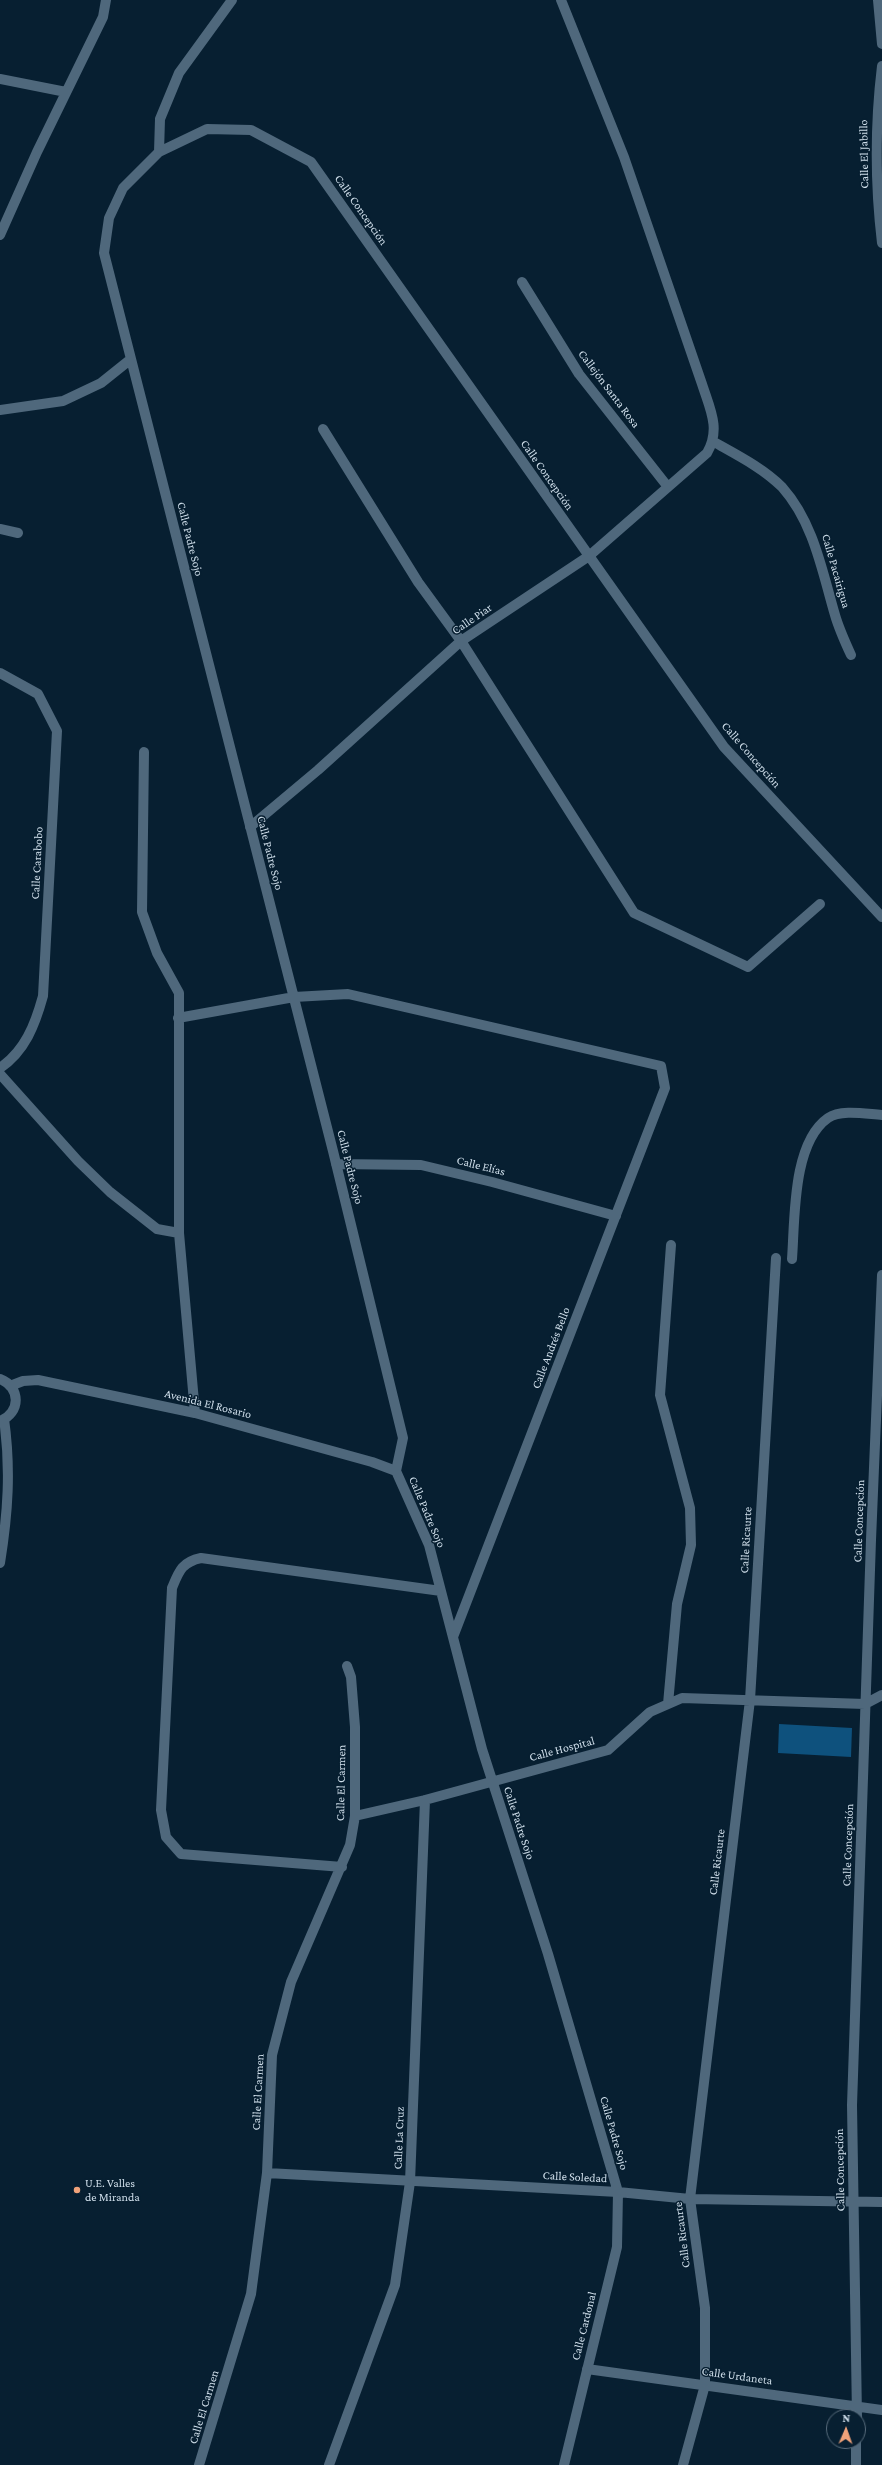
<!DOCTYPE html>
<meta charset="utf-8">
<style>
body{margin:0}
#map{position:relative;width:882px;height:2465px;overflow:hidden;background:#071f31;font-family:"Crimson Pro",serif}
canvas{display:block}
.north{position:absolute;left:826px;top:2409px;width:40px;height:40px;box-sizing:border-box;background:#071f31;border:1px solid #576b7b;border-radius:50%;rotate:2deg;font-size:11px;font-weight:700;line-height:16px;text-align:center;color:#cfdeea}
.north::after{content:'';display:block;margin:auto;width:14px;height:18px;background:#f0a27a;clip-path:polygon(50% 0,100% 100%,50% 72%,0 100%)}
</style>
<div id="map">
<canvas width="882" height="2465"></canvas>
<div class="north">N</div>
</div>
<script>
const c = document.querySelector('canvas').getContext('2d');
c.lineJoin = 'round';
function fill(path, color) {
  c.fillStyle = color;
  c.fill(path, 'evenodd');
}
function stroke(path, color, width, dash) {
  c.strokeStyle = color;
  c.lineWidth = width;
  c.lineCap = dash ? 'butt' : 'round';
  c.setLineDash(dash || []);
  c.stroke(path);
}
function drawText(font, color, halo, rows, align = 'center') {
  c.font = font + ' "Crimson Pro",serif';
  c.lineWidth = 3;
  c.setLineDash([]);
  c.textBaseline = 'middle';
  c.strokeStyle = halo;
  c.fillStyle = color;
  for (const [text, x, y, turn = 0] of rows) {
    c.save();
    c.translate(x, y);
    c.rotate((+turn || 0) * Math.PI / 180);
    c.textAlign = isNaN(turn) ? turn : align;
    if (halo) c.strokeText(text, 0, 0);
    c.fillText(text, 0, 0);
    c.restore();
  }
}
const building = new Path2D(`
 M 779,1724 L 852,1728 L 851,1757 L 778,1753 Z`);
const minor = new Path2D(`
 M 878,0 L 882,44
 M 882,66 C 875,124 875,184 882,243
 M 0,79 L 66,92
 M 159,152 L 160,119 L 179,73 L 232,0
 M 0,235 L 37,152 L 103,17 L 106,0
 M 522,282 L 579,374 L 668,487
 M 0,410 L 63,401 L 101,383 L 131,359
 M 323,429 L 418,582 L 461,641 L 634,913 L 748,967 L 820,904
 M 714,442 C 737,455 763,468 782,487 C 814,523 822,571 835,615 C 839,629 845,642 851,655
 M 0,529 L 18,533
 M 0,673 L 38,694 L 57,731 L 43,996 C 35,1025 25,1051 0,1068
 M 144,752 L 142,912 L 157,953 L 179,993 L 179,1233 L 195,1413
 M 250,827 L 318,770 L 461,641 L 589,556 L 707,453 C 721,429 710,409 702,384 L 624,157 L 561,0
 M 178,1018 L 294,997 L 348,994 L 661,1066 L 665,1088 L 453,1637
 M 0,1074 L 78,1161 L 110,1192 L 157,1229 L 179,1233
 M 336,1164 L 421,1165 L 492,1182 L 616,1216
 M 792,1259 C 795,1220 792,1143 828,1118 C 841,1109 866,1114 882,1115
 M 0,1379 C 21,1387 21,1413 0,1421
 M 10,1386 L 23,1381 L 38,1380 L 195,1413 L 372,1462 L 396,1471
 M 0,1563 C 8,1513 11,1469 4,1419
 M 668,1704 L 677,1604 L 691,1545 L 690,1508 L 660,1395 L 671,1245
 M 355,1816 L 425,1800 L 608,1750 L 650,1712 L 682,1698 L 865,1704 L 882,1695
 M 342,1867 L 181,1854 L 166,1837 L 161,1810 L 172,1588 C 179,1571 182,1562 201,1558 L 441,1591
 M 267,2173 L 618,2192 L 690,2199 L 882,2202
 M 587,2369 L 882,2410
 M 857,2417 L 852,2105 L 871,1540 L 882,1275
 M 199,2465 L 251,2294 L 267,2173 L 272,2055 L 291,1982 L 350,1845 L 355,1816 L 355,1727 L 351,1677 L 347,1666
 M 329,2465 L 395,2285 L 410,2182 L 425,1800
 M 564,2465 L 617,2247 L 618,2192 L 548,1954 L 482,1749 L 429,1545 L 396,1471 L 403,1438 L 333,1151 L 104,253 L 109,218 L 123,188 L 159,152 L 207,129 L 251,130 L 311,162 L 724,747 L 882,917
 M 683,2465 L 705,2385 L 705,2308 L 690,2199 L 750,1700 L 776,1258
 M 856,2465 L 856,2441`);
const markers = [
 [77,2190,4,"#f0a27a"]
];
const streetNames = [
 ["Calle El Jabillo",864,154,-91],
 ["Calle Concepción",361,210,55],
 ["Callejón Santa Rosa",609,389,53],
 ["Calle Concepción",547,475,55],
 ["Calle Padre Sojo",190,539,76],
 ["Calle Pacairigua",836,571,74],
 ["Calle Piar",472,619,-34],
 ["Calle Concepción",751,755,49],
 ["Calle Padre Sojo",270,853,76],
 ["Calle Carabobo",37,863,-87],
 ["Calle Elías",481,1166,14],
 ["Calle Padre Sojo",350,1167,76],
 ["Calle Andrés Bello",551,1348,-69],
 ["Avenida El Rosario",208,1404,14],
 ["Calle Padre Sojo",427,1512,67],
 ["Calle Concepción",859,1521,-88],
 ["Calle Ricaurte",746,1540,-87],
 ["Calle Hospital",562,1749,-15],
 ["Calle El Carmen",341,1783,-89],
 ["Calle Padre Sojo",519,1823,72],
 ["Calle Concepción",848,1845,-88],
 ["Calle Ricaurte",717,1862,-83],
 ["Calle El Carmen",258,2092,-87],
 ["Calle Padre Sojo",614,2133,74],
 ["Calle La Cruz",399,2138,-88],
 ["Calle Concepción",840,2170,-91],
 ["Calle Soledad",575,2177,3],
 ["Calle Ricaurte",682,2235,-97],
 ["Calle Cardonal",584,2326,-76],
 ["Calle Urdaneta",737,2376,8],
 ["Calle El Carmen",204,2407,-73]
];
const poiNames = [
 ["U.E. Valles",85,2183],
 ["de Miranda",85,2197]
];
fill(building, '#0e517d');
stroke(minor, '#4f687c', 10);
for (const [x, y, r, color] of markers) {
  const dot = new Path2D();
  dot.arc(x, y, r, 0, 2 * Math.PI);
  c.fillStyle = color;
  c.fill(dot);
  stroke(dot, '#071f31', 1.5);
}
drawText('12px', '#cfdeea', '#071f31', streetNames);
drawText('12px', '#cfdeea', '#071f31', poiNames, 'left');
</script>
